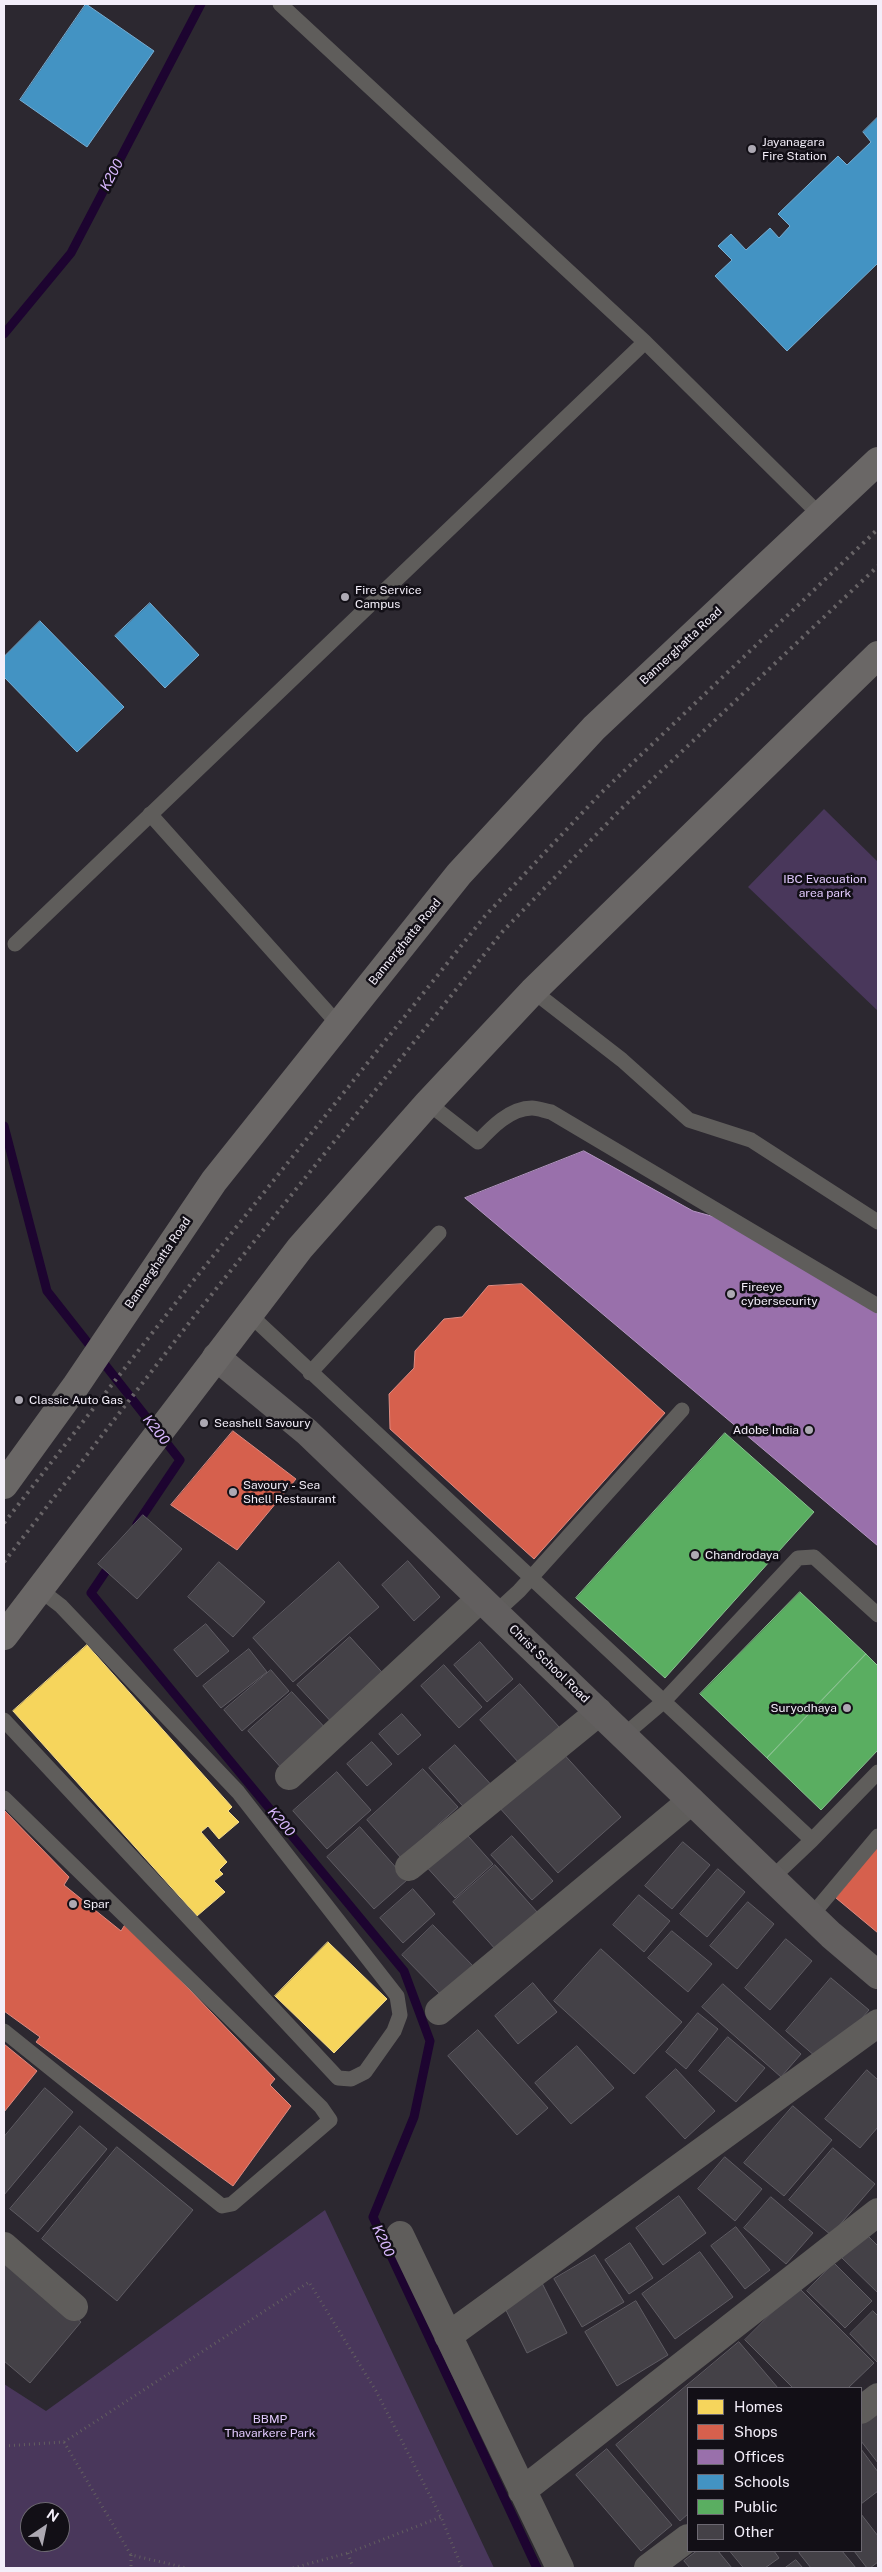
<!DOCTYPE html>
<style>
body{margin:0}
#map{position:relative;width:882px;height:2572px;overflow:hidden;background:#2c2830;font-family:"Public Sans",sans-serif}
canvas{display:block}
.frame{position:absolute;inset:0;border:5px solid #f3eef9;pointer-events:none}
.legend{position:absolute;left:687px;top:2387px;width:175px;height:165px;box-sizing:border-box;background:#120f16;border:1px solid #6c6871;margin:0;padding:6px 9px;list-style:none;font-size:15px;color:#f3eef9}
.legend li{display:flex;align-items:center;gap:10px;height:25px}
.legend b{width:25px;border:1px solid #6c6871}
.north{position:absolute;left:20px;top:2502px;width:50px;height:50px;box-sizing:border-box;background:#120f16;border:1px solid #6c6871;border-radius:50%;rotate:34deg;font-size:14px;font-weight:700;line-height:20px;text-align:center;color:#f3eef9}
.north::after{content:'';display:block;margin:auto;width:18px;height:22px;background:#ada9b3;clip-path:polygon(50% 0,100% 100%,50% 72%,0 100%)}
</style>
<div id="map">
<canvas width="882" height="2572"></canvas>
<div class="frame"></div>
<ul class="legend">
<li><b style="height:14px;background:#f6d55c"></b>Homes</li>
<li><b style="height:14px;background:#d6604d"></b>Shops</li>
<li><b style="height:14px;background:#9970ab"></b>Offices</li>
<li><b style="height:14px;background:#4393c3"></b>Schools</li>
<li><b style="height:14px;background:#5aae61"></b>Public</li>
<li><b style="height:14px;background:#444147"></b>Other</li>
</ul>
<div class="north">N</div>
</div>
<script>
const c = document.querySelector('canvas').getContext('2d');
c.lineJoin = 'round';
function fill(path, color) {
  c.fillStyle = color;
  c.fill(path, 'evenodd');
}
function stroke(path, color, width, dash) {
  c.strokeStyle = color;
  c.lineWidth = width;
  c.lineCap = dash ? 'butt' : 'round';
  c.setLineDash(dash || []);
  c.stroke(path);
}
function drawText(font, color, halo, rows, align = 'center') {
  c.font = font + ' "Public Sans",sans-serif';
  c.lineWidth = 5;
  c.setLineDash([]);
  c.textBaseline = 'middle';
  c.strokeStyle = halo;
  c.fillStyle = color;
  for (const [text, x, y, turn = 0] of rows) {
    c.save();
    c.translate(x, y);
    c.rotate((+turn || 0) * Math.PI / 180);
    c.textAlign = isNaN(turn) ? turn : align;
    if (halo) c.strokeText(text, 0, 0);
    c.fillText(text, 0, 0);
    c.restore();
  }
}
const green = new Path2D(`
 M 824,809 L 878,862 L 878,1011 L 748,887 Z
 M 325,2210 L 494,2568 L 4,2568 L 4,2384 L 46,2411 ZM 30,2512 L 60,2512 L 60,2542 L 30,2542 Z`);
const homes = new Path2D(`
 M 87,1645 L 232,1807 L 228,1811 L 239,1822 L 219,1839 L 208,1826 L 201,1832 L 227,1862 L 219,1870 L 223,1874 L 214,1881 L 225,1892 L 197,1916 L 13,1711 Z
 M 328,1942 L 387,1999 L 334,2053 L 275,1996 Z`);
const shops = new Path2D(`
 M 522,1284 L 665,1413 L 534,1559 L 390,1429 L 389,1394 L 414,1368 L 415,1351 L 444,1319 L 462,1317 L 488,1286 Z
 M 233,1431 L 296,1479 L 237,1550 L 171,1505 Z
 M 4,1810 L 69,1877 L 64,1885 L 121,1931 L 126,1923 L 275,2079 L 270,2085 L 291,2106 L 233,2186 L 36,2042 L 40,2037 L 4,2011 Z
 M 878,1846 L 878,1933 L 836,1898 Z
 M 4,2044 L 37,2071 L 4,2112 Z`);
const offices = new Path2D(`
 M 584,1151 L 693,1211 L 726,1220 L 878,1314 L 878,1546 L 465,1198 Z`);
const schools = new Path2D(`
 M 86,4 L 154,51 L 87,147 L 20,100 Z
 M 878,117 L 878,263 L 787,351 L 715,276 L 732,260 L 718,246 L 731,234 L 746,250 L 770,228 L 779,238 L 790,226 L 778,214 L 838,156 L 847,165 L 871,142 L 863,132 Z
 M 150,603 L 199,655 L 165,688 L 115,636 Z
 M 40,621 L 124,707 L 77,752 L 4,677 L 4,657 Z`);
const public = new Path2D(`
 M 725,1433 L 814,1512 L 665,1678 L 576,1598 Z
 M 800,1592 L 866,1654 L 767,1758 L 700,1694 Z
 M 866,1654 L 878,1666 L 878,1750 L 821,1810 L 767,1758 Z`);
const stream = new Path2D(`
 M 4,334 L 71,253 L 201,4
 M 4,1126 L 47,1291 L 180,1460 L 137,1524
 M 112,1562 L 91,1593 L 404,1971 L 430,2041 L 414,2117 L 373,2217 L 537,2568`);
const building = new Path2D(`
 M 143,1515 L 182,1549 L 137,1599 L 98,1564 Z
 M 408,1561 L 440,1597 L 414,1621 L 382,1585 Z
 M 219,1562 L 265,1602 L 233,1637 L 188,1597 Z
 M 339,1562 L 379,1607 L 293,1682 L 253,1638 Z
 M 206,1624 L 229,1651 L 197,1677 L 174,1650 Z
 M 350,1637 L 389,1680 L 336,1727 L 297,1685 Z
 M 480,1642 L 513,1679 L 487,1702 L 454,1665 Z
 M 249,1649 L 267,1672 L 221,1708 L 203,1686 Z
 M 444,1665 L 482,1707 L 459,1728 L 421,1686 Z
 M 271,1670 L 289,1691 L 242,1731 L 224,1710 Z
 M 520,1684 L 559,1727 L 519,1763 L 480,1720 Z
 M 292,1692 L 329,1732 L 284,1771 L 248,1731 Z
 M 402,1714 L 421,1735 L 398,1755 L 379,1734 Z
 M 372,1742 L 392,1764 L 367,1786 L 347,1764 Z
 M 455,1745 L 495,1789 L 469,1813 L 429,1768 Z
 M 560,1750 L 621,1817 L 558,1873 L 498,1806 Z
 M 423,1769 L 458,1807 L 401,1858 L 367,1820 Z
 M 337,1772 L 371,1810 L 327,1849 L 293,1811 Z
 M 360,1827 L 407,1880 L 374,1909 L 327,1857 Z
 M 461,1828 L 493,1864 L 455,1898 L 423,1863 Z
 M 512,1836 L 553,1881 L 532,1900 L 491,1855 Z
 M 683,1842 L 710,1865 L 672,1909 L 645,1886 Z
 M 495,1865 L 538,1913 L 496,1950 L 453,1902 Z
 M 718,1869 L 745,1892 L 707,1937 L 680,1914 Z
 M 413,1889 L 435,1914 L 403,1943 L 380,1918 Z
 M 639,1895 L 670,1921 L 644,1952 L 613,1925 Z
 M 748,1902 L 774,1924 L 737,1969 L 710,1946 Z
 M 433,1925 L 475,1968 L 444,1998 L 402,1955 Z
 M 672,1931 L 712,1964 L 688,1992 L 648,1958 Z
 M 786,1939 L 812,1961 L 770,2010 L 745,1988 Z
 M 601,1949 L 682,2022 L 634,2074 L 554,2001 Z
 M 831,1978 L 869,2010 L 823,2063 L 786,2031 Z
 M 533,1983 L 557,2012 L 518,2044 L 495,2016 Z
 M 723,1984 L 801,2054 L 781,2077 L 702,2007 Z
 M 698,2013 L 718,2029 L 686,2069 L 666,2052 Z
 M 478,2030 L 548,2108 L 517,2135 L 448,2056 Z
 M 728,2037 L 765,2068 L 736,2102 L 699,2071 Z
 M 577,2046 L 614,2088 L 571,2124 L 535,2083 Z
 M 676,2069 L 715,2111 L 685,2139 L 646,2097 Z
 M 867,2070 L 878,2080 L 878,2127 L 860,2148 L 825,2119 Z
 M 45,2088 L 73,2112 L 4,2195 L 4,2137 Z
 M 793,2106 L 832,2140 L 784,2196 L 744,2163 Z
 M 80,2126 L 107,2149 L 38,2232 L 10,2209 Z
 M 117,2147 L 193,2210 L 117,2301 L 42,2239 Z
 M 833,2148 L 875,2184 L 831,2235 L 789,2200 Z
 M 725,2157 L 762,2189 L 735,2221 L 698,2189 Z
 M 679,2196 L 706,2233 L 663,2265 L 636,2228 Z
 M 771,2197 L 813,2233 L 786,2264 L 744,2228 Z
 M 736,2227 L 770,2270 L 745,2289 L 711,2246 Z
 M 866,2234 L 878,2246 L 878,2293 L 842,2258 Z
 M 630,2243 L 653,2278 L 629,2294 L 605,2260 Z
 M 700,2252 L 733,2297 L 675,2339 L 642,2294 Z
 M 595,2255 L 624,2302 L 582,2327 L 554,2279 Z
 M 4,2258 L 81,2322 L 30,2383 L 4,2361 Z
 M 834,2263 L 872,2301 L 845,2328 L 807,2291 Z
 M 541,2281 L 567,2333 L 527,2353 L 501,2300 Z
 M 798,2287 L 874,2363 L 848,2388 L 793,2388 L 745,2340 Z
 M 636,2301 L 668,2355 L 617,2386 L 585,2332 Z
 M 873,2311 L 878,2316 L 878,2363 L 850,2334 Z
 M 739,2342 L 778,2388 L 688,2388 L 688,2514 L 680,2521 L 616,2445 Z
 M 878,2407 L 878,2463 L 861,2441 L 861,2420 Z
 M 607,2449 L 672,2525 L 641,2551 L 576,2475 Z
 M 861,2449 L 878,2472 L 878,2491 L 861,2504 Z
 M 861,2514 L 878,2536 L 878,2562 L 870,2568 L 867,2568 L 854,2551 L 861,2551 Z
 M 697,2551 L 718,2551 L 732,2568 L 690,2568 L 684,2561 Z
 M 730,2551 L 774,2551 L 779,2558 L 765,2568 L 744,2568 Z
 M 802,2551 L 842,2551 L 856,2568 L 811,2568 L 799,2553 Z
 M 796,2560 L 803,2568 L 785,2568 Z`);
const path = new Path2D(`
 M 64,2442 L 131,2555 L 187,2568
 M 4,2446 L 64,2442 L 309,2282 L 376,2391 L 441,2517 L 462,2568
 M 348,2553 L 353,2568
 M 131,2555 L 131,2568
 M 293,2568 L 348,2553 L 441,2517`);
const lane = new Path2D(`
 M 280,4 L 645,342 L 821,516
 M 150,814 L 338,1024
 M 15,944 L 645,342
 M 533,991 L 622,1060 L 689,1120 L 751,1140 L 878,1222
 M 428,1103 L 478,1142 C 491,1128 510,1108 532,1108 C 538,1108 545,1111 551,1112 L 878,1306
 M 249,1314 L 812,1840 L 772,1878
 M 310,1373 L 439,1233
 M 495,1613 L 519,1591 L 682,1410
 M 4,1720 L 338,2078 L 351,2079 L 365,2072 L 394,2031 L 400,2015 L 397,1996 L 238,1792 L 61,1606 L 39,1589
 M 623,1736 L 663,1702 L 798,1558 L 814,1557 L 878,1615
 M 4,1798 L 321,2107 L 330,2120 L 232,2204 L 222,2206 L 4,2031
 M 812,1840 L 878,1772
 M 811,1916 L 878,1836`);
const street = new Path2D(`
 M 289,1776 L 480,1599
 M 409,1867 L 599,1712
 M 439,2011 L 691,1801
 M 400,2235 L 560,2568
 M 4,2246 L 74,2307
 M 448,2336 L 878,2023
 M 861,2410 L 878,2397
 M 522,2491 L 878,2212
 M 648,2568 L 688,2538`);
const secondary = new Path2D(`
 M 216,1357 L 307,1432 L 831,1935 L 878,1975`);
const primary = new Path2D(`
 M 4,1485 L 75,1387 L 214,1181 L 459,874 L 594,728 L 878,461
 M 4,1636 L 300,1248 L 428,1103 L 533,991 L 878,655`);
const rail = new Path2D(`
 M 4,1523 L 178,1300 L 485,916 L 601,793 L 878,529
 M 4,1562 L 196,1314 L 503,931 L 620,810 L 878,566`);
const markers = [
 [752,149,5,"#ada9b3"],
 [345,597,5,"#ada9b3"],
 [731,1294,5,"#ada9b3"],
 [19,1400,5,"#ada9b3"],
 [204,1423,5,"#ada9b3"],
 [809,1430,5,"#ada9b3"],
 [233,1492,5,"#ada9b3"],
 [695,1555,5,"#ada9b3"],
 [847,1708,5,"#ada9b3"],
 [73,1904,5,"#ada9b3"]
];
const poiNames = [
 ["Jayanagara",762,142],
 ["Fire Station",762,156],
 ["Fire Service",355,590],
 ["Campus",355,604],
 ["Fireeye",741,1287],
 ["cybersecurity",741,1301],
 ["Classic Auto Gas",29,1400],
 ["Seashell Savoury",214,1423],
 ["Adobe India",799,1430,"right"],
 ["Savoury - Sea",243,1485],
 ["Shell Restaurant",243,1499],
 ["Chandrodaya",705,1555],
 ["Suryodhaya",837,1708,"right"],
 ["Spar",83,1904]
];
const streetNames = [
 ["Bannerghatta Road",681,646,-43],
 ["Bannerghatta Road",405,942,-51],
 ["Bannerghatta Road",158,1263,-56],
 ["Christ School Road",549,1664,44]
];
const parkNames = [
 ["IBC Evacuation",825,879],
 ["area park",825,893],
 ["BBMP",270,2419],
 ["Thavarkere Park",270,2433]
];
const waterNames = [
 ["K200",112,175,-62],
 ["K200",156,1430,52],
 ["K200",281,1822,50],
 ["K200",383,2241,65]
];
fill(green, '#49375b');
fill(homes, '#f6d55c');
stroke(homes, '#f5dc8b', 1);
fill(shops, '#d6604d');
stroke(shops, '#df8b81', 1);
fill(offices, '#9970ab');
stroke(offices, '#b496c2', 1);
fill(schools, '#4393c3');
stroke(schools, '#78aed3', 1);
fill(public, '#5aae61');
stroke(public, '#88c18f', 1);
stroke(stream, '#1d0430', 9);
fill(building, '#444147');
stroke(building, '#5f5c63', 1);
stroke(path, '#625e60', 3, [1, 4]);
stroke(lane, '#5f5d5b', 15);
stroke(street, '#5f5d5b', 28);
stroke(secondary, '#625f5f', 28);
stroke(primary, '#6a6766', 28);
stroke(rail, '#686467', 4, [2.5, 5]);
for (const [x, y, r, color] of markers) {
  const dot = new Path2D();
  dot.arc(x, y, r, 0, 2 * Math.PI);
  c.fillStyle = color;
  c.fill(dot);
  stroke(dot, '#120f16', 2);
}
drawText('12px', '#f3eef9', '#120f16', poiNames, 'left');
drawText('12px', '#f3eef9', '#120f16', streetNames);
drawText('12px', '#e1c9fd', '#120f16', parkNames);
drawText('italic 14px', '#d8b7fd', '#120f16', waterNames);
</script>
